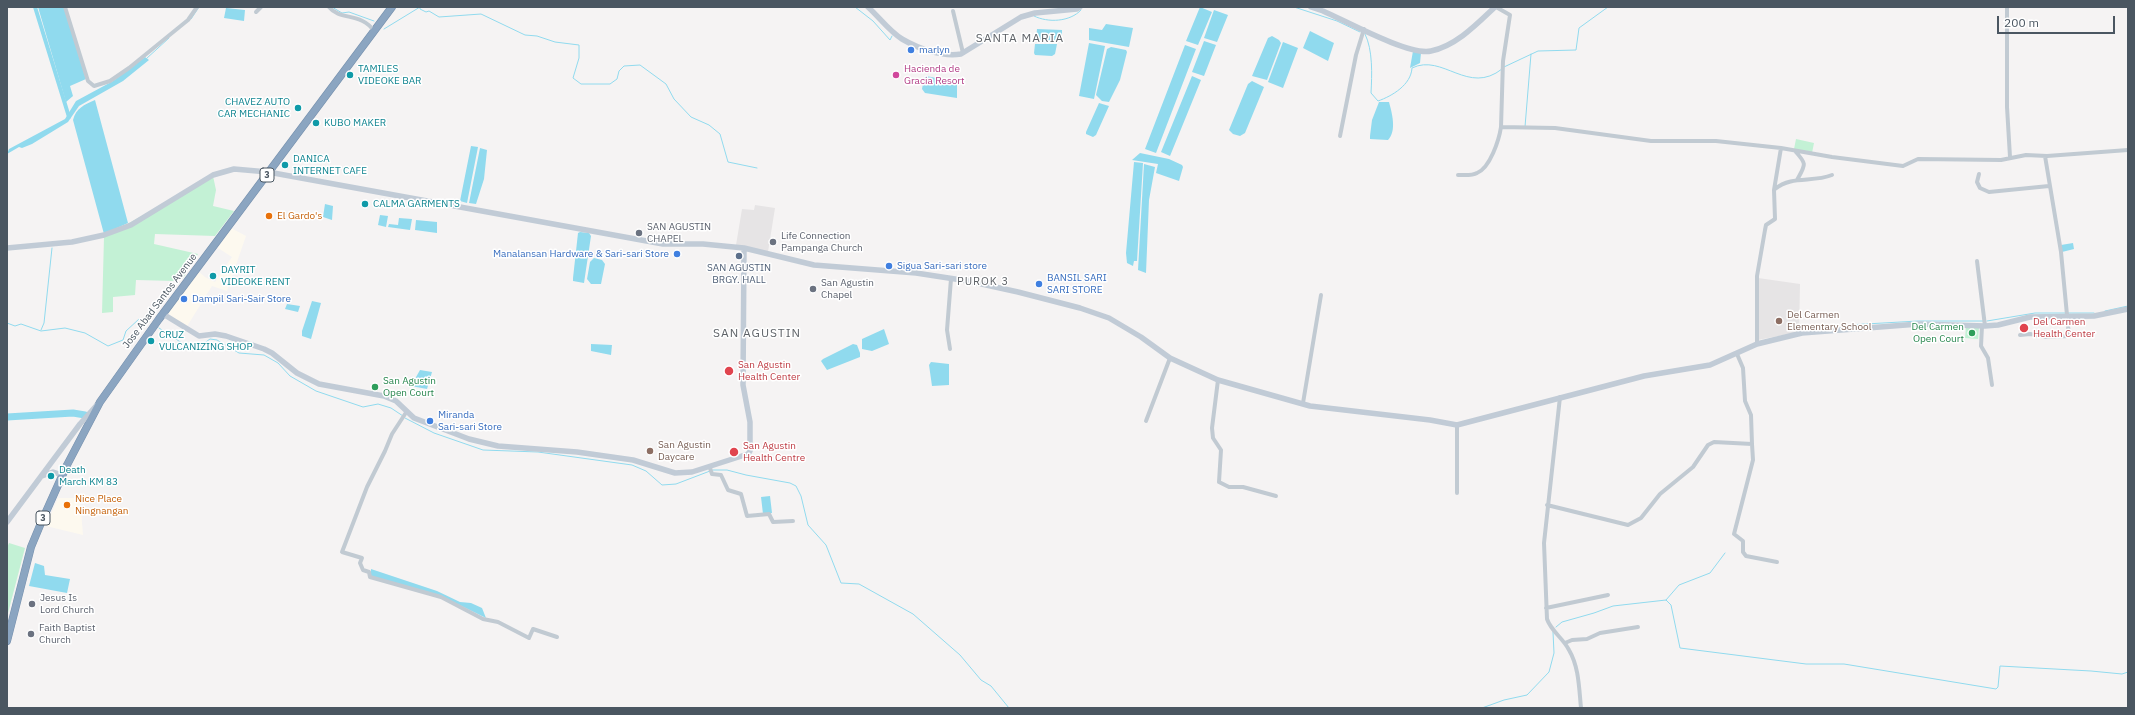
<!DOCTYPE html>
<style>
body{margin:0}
#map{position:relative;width:2135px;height:715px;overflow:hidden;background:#f5f3f3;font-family:"IBM Plex Sans",sans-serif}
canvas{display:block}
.frame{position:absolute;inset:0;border:8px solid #4a5661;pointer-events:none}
.scale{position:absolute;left:1997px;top:16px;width:118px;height:18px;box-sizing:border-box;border:2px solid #4a5661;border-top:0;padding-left:5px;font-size:12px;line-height:14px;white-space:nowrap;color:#4a5661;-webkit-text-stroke:3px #fff;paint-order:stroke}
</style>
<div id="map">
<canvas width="2135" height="715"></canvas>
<div class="frame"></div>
<div class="scale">200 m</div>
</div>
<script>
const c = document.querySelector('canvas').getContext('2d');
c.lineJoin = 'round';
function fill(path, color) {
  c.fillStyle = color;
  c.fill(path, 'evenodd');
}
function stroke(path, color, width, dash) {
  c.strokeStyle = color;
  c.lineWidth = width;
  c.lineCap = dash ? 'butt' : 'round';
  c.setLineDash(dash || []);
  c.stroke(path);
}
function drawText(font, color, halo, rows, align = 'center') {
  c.font = font + ' "IBM Plex Sans",sans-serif';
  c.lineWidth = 3;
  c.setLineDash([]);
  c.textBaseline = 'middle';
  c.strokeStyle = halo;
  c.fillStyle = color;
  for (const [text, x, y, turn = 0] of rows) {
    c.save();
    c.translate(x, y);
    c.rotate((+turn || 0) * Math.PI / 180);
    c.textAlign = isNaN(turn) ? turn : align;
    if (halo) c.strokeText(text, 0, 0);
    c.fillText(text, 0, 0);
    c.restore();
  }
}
const commercial = new Path2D(`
 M 231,228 L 246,236 L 227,291 L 212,286 L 186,328 L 168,313 L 199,272 L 205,277 L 215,282 L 232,257 L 218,248 Z
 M 58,498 L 80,498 L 83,535 L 46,526 Z`);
const education = new Path2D(`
 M 755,205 L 775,208 L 768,252 L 736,245 L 742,209 L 754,210 Z
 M 1758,278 L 1800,284 L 1799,332 L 1758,340 Z`);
const green = new Path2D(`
 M 1796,139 L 1814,143 L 1812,153 L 1794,149 Z
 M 213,176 L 216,190 L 213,206 L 234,211 L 215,236 L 155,234 L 154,244 L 198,254 L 183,278 L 175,281 L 136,280 L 135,295 L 113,297 L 113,312 L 102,313 L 104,237 Z
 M 1966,327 L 1979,328 L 1978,339 L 1965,338 Z
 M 9,543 L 25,548 L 7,617 L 7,548 Z`);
const water = new Path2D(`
 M 38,7 L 64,7 L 86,79 L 70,86 L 73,96 L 66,102 Z
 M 1200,7 L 1212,12 L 1198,45 L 1186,41 Z
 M 226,8 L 245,10 L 244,21 L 224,18 Z
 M 1214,10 L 1228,15 L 1217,42 L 1204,38 Z
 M 1106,24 L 1133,28 L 1129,47 L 1089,40 L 1089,28 L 1102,30 Z
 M 1037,29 L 1062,30 L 1062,37 L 1059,41 L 1036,40 Z
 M 1310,31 L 1334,43 L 1328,61 L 1303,48 Z
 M 1272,36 L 1279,40 L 1281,43 L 1267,80 L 1252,76 L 1268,38 Z
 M 1204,41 L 1216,45 L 1204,76 L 1192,72 Z
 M 1283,42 L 1298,48 L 1283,88 L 1268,82 Z
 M 1089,43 L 1105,46 L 1094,99 L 1079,96 Z
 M 1035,44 L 1057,44 L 1055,54 L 1052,56 L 1035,55 L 1034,53 Z
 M 1185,45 L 1196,49 L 1156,153 L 1145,149 Z
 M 1111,47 L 1126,50 L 1127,52 L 1120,80 L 1109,102 L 1102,101 L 1096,95 L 1107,49 Z
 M 1413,51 L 1421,53 L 1420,63 L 1410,68 Z
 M 145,57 L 149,60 L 123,81 L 79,106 L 68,122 L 32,144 L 22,148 L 19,147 L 7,154 L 9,149 L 65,119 L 76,101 L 113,81 Z
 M 926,76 L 957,82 L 957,98 L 925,93 L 922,89 L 924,78 Z
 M 1192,76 L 1201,80 L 1170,156 L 1161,152 Z
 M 1252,81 L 1264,87 L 1245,133 L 1240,136 L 1233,134 L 1229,130 L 1248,84 Z
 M 95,100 L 128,223 L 104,234 L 73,120 C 76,108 84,105 95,100 Z
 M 1379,102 L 1389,102 C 1392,113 1397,131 1388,140 L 1370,139 L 1370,136 L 1372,120 Z
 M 1099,103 L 1109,106 L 1096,135 L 1093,137 L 1086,134 L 1086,132 Z
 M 471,146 L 478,147 L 467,203 L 460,201 Z
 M 480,148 L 487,150 L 484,179 L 476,204 L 469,203 Z
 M 1140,153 L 1169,159 L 1182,165 L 1183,167 L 1179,181 L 1156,173 L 1158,164 L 1132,160 Z
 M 1134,162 L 1143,163 L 1137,261 L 1134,261 L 1133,266 L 1127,263 L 1126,253 Z
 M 1144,164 L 1155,167 L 1149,200 L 1146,273 L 1138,270 Z
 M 325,204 L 333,206 L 332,220 L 323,217 Z
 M 380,215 L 388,216 L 386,227 L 378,225 Z
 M 399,218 L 412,219 L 410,230 L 388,227 L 389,224 L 398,225 Z
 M 416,220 L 437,222 L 437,233 L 415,230 Z
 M 580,232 L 589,233 L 591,236 L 584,283 L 573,281 L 573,278 L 578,233 Z
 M 2073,243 L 2074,249 L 2062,252 L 2061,245 Z
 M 594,258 L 602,260 L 605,264 L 601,284 L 591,284 L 587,279 L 590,262 Z
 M 312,301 L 321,303 L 311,339 L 302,336 L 302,331 Z
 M 287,304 L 300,306 L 298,312 L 285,309 Z
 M 884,329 L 889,344 L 872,351 L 862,349 L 862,339 Z
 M 591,344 L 612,345 L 611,355 L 591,351 Z
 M 853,344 L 857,345 L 860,353 L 860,357 L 827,370 L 821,361 L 823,359 Z
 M 931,362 L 949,364 L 949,385 L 932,386 L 929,365 Z
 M 420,370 L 432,372 L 427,389 L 411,386 Z
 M 770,496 L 772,513 L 763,514 L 761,497 Z
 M 35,563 L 44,566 L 45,575 L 70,579 L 67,593 L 29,586 Z
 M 371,569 L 437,591 L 460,602 L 471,603 L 482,608 L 486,618 L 441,596 L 371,576 Z`);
const stream = new Path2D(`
 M 332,7 L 342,13 L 349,12 L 374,21
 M 855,7 L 873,21 L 890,40 L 892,36
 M 1294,7 L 1337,21 L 1360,32
 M 1034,16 C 1048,23 1070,22 1081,10
 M 191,19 L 199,7
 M 384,29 L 420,7 L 420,9 L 426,12 L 429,11 L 439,17 L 481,14 L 525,35 L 537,36 L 555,42 L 579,45 L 579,58 L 573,78 L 581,84 L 610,84 L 617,79 L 619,71 L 624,66 L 640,65 L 666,84 L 674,99 L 691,117 L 709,125 L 720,134 L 728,162 L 757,168
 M 1365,34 C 1373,50 1372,75 1371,93 L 1378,101 C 1392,96 1411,85 1412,68 C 1443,53 1468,96 1502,69
 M 146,59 L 169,38
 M 1504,67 L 1538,51 L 1576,50 L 1579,28 L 1608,7
 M 1525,127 L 1531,54
 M 2105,311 L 2128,306
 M 2068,313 L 2094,313
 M 1987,321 L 2035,313 L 2065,313
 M 7,323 L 15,326 L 21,324 L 41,331 L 65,328 L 85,333 L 108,346 L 123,340 L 126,331 L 139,319 L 149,321
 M 1848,325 L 1918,321 L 1983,321
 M 159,328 L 188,347 L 196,349 L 210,339 L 217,340 L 239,353 L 264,355 L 278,363 L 290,376 L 316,391 L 363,407 L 378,404 L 391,408 L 403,416
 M 41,330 L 44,323 L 52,248
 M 405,418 L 434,433 L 483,450 L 538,452 L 632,465 L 646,471 L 662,485 L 676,484 L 710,471
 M 713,470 L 727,470 L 746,475 L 790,483 L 796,486 L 801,496 L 808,525 L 826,545 L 841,583 L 859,584 L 913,614 L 960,655 L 981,680 L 991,686 L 1009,708
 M 1666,600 L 1679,585 L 1710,573 L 1725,553
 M 1556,627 L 1562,622 L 1594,613 L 1613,606 L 1666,600 L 1671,605 L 1680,648 L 1806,664 L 1844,664 L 1996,689 L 1998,687 L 2000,666 L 2091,671 L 2122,674 L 2128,672
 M 1482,708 L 1504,700 L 1527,695 L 1549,672 L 1554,653 L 1553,632`);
const canal = new Path2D(`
 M 35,7 L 69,117`);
const river = new Path2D(`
 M 7,417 L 73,413 L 85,415`);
const street = new Path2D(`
 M 65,7 L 88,81 L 94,86 L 110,81 L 129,68 L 188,20 L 197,7
 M 329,7 C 340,21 361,12 374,31
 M 1496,7 L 1510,15 L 1503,61 L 1501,127 L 1555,128 L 1651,141 L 1716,141 L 1781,148
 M 2007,7 L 2007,107 L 2010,157
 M 953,11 L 963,53
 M 256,12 L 261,7
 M 1340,136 L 1356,55 L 1364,29
 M 1795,151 C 1807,164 1806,164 1797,180
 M 1979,174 L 1977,182 L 1980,188 L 1989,192 L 2049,186
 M 1458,175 C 1463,175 1472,176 1477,173 C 1490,168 1499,140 1501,127
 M 1775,189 C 1792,175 1812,183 1832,175
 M 1977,261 L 1985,326
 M 1982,326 L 1981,346 L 1988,358 L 1992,385
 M 2020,335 L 2030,334 L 2047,337 L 2069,336 L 2061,252 L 2045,156
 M 1757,344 L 1757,276 L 1765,230 L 1766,225 L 1775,219 L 1774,190 L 1781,148 L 1832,157 L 1903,166 L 1918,159 L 2001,160 L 2026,155 L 2047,156 L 2128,150
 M 950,349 L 947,330 L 951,279
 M 1218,380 L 1212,428 L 1213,438 L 1221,450 L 1219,482 L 1229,487 L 1243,487 L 1276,496
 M 1560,397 L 1544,543 L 1547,619 C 1551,631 1563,638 1569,650 C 1579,667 1579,688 1581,708
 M 1303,403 L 1321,295
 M 407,411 L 392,434 L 385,451 L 367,487 L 342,552 L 362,558 L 360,563 L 363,570 L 369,572 L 370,577 L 441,597 L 483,619 L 498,622 L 529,638 L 533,629 L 557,637
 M 1146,421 L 1170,358
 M 1752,444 L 1753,460 L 1734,534 L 1743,541 L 1743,552 L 1746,556 L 1777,562
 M 710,468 L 712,474 L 721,475 L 728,490 L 741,494 L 747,516 L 769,514 L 773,522 L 793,521
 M 1457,493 L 1457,425
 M 1547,505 L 1628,525 L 1641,518 L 1660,494 L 1693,467 L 1708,445 L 1714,442 L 1752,444 L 1751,415 L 1745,401 L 1743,368 L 1737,354
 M 1546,608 L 1608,595
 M 1565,643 L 1572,640 L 1587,639 L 1600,633 L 1638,627`);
const secondary = new Path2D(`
 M 868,7 C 879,17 890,32 902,39 C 919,49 942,57 961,54 L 1021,17 L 1035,13 L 1077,9 L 1080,7
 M 1311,7 L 1323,11 C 1346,21 1409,56 1431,51 C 1456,46 1477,24 1495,7
 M 7,248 L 72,242 L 104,235 L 131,225 L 213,175 L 234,169 L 268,172 L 663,244 L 703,244 L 744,248 L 814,265 L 916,273 L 968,281 L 1018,292 L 1080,308 L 1109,318 L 1141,337 L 1170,358 L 1218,380 L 1310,406 L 1430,420 L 1457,425 L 1644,376 L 1710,365 L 1757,344 L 1802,333 L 1919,324 L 1985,326 L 1998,325 L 2030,317 L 2094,316 L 2128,309
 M 163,314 L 199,336 L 215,334 L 226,336 L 264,349 L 272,353 L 297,373 L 319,384 L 384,396 L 396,401 L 414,418 L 469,439 L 498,446 L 577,452 L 633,460 L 675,473 L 692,472 L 748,454 L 750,451 L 750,422 L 743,385 L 744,248
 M 42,476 L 53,472 L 62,475
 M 7,522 L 80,424 L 96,406`);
const highway = new Path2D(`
 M 7,641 L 31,547 L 41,523 L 67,465 L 100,402 L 159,319 L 392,7`);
const markers = [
 [911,50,4,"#3f7fe0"],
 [350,75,4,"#0f9aa8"],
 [896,75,4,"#d1479c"],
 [298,108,4,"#0f9aa8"],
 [316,123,4,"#0f9aa8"],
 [285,165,4,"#0f9aa8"],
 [365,204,4,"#0f9aa8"],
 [269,216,4,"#e8710a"],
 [639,233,4,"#6b7280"],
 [773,242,4,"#6b7280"],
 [677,254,4,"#3f7fe0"],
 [739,256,4,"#5c6f8a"],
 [889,266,4,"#3f7fe0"],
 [213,276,4,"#0f9aa8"],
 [1039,284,4,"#3f7fe0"],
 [813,289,4,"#6b7280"],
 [184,299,4,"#3f7fe0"],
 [1779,321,4,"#8d6e63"],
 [2024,328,5,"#e0444e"],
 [1972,333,4,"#2e9e5b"],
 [151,341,4,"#0f9aa8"],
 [729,371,5,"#e0444e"],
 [375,387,4,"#2e9e5b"],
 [430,421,4,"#3f7fe0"],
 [650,451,4,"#8d6e63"],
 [734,452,5,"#e0444e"],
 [51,476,4,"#0f9aa8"],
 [67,505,4,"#e8710a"],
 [32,604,4,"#6b7280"],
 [31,634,4,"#6b7280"]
];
const shields = [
 [267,175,14],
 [43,518,14]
];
const shieldNames = [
 ["3",267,175],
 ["3",43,518]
];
const shopNames = [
 ["marlyn",919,50],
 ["Manalansan Hardware & Sari-sari Store",669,254,"right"],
 ["Sigua Sari-sari store",897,266],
 ["BANSIL SARI",1047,278],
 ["SARI STORE",1047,290],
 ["Dampil Sari-Sair Store",192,299],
 ["Miranda",438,415],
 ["Sari-sari Store",438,427]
];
const cultureNames = [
 ["TAMILES",358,69],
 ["VIDEOKE BAR",358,81],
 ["CHAVEZ AUTO",290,102,"right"],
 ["CAR MECHANIC",290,114,"right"],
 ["KUBO MAKER",324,123],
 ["DANICA",293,159],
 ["INTERNET CAFE",293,171],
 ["CALMA GARMENTS",373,204],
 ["DAYRIT",221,270],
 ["VIDEOKE RENT",221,282],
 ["CRUZ",159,335],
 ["VULCANIZING SHOP",159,347],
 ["Death",59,470],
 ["March KM 83",59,482]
];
const hotelNames = [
 ["Hacienda de",904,69],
 ["Gracia Resort",904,81]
];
const foodNames = [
 ["El Gardo's",277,216],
 ["Nice Place",75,499],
 ["Ningnangan",75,511]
];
const worshipNames = [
 ["SAN AGUSTIN",647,227],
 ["CHAPEL",647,239],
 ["Life Connection",781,236],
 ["Pampanga Church",781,248],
 ["San Agustin",821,283],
 ["Chapel",821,295],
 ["Jesus Is",40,598],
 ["Lord Church",40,610],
 ["Faith Baptist",39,628],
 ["Church",39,640]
];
const serviceNames = [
 ["SAN AGUSTIN",739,268],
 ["BRGY. HALL",739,280]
];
const streetNames = [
 ["Jose Abad Santos Avenue",160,301,-53]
];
const educationNames = [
 ["Del Carmen",1787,315],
 ["Elementary School",1787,327],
 ["San Agustin",658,445],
 ["Daycare",658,457]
];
const healthNames = [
 ["Del Carmen",2033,322],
 ["Health Center",2033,334],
 ["San Agustin",738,365],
 ["Health Center",738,377],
 ["San Agustin",743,446],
 ["Health Centre",743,458]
];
const leisureNames = [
 ["Del Carmen",1964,327],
 ["Open Court",1964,339],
 ["San Agustin",383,381,"left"],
 ["Open Court",383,393,"left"]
];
const neighbourhoodNames = [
 ["PUROK 3",983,282]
];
const quarterNames = [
 ["SANTA MARIA",1020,39],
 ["SAN AGUSTIN",757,334]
];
fill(commercial, '#fdf9ef');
fill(education, '#e6e4e5');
fill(green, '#c3f1d5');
fill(water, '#90daee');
stroke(stream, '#90daee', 1);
stroke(canal, '#90daee', 4);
stroke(river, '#90daee', 7);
stroke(highway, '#7690ad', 8);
stroke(street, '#c1cad2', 4);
stroke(secondary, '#c1cbd6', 5.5);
stroke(highway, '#8ba5c1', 7);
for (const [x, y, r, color] of markers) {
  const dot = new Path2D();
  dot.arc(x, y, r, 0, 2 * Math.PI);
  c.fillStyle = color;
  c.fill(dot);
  stroke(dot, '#fff', 1.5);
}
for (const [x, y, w] of shields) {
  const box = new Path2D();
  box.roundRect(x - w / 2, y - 7, w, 14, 3);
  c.fillStyle = '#fff';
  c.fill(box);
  stroke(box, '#4a5661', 1);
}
drawText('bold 9px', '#4a5661', null, shieldNames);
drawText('10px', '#366cbe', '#fff', shopNames, 'left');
drawText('10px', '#0d838f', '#fff', cultureNames, 'left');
drawText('10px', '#b23c85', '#fff', hotelNames, 'left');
drawText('10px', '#c56008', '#fff', foodNames, 'left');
drawText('10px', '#5b616d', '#fff', worshipNames, 'left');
drawText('10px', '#4e5e75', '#fff', serviceNames);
drawText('10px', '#4a5661', '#fff', streetNames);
drawText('10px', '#785e54', '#fff', educationNames, 'left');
drawText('10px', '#be3a42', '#fff', healthNames, 'left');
drawText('10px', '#27864d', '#fff', leisureNames, 'right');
c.letterSpacing = '1px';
drawText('11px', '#5f6368', '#fff', neighbourhoodNames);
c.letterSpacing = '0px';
c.letterSpacing = '1px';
drawText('12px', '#5f6368', '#fff', quarterNames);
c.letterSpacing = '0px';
</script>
